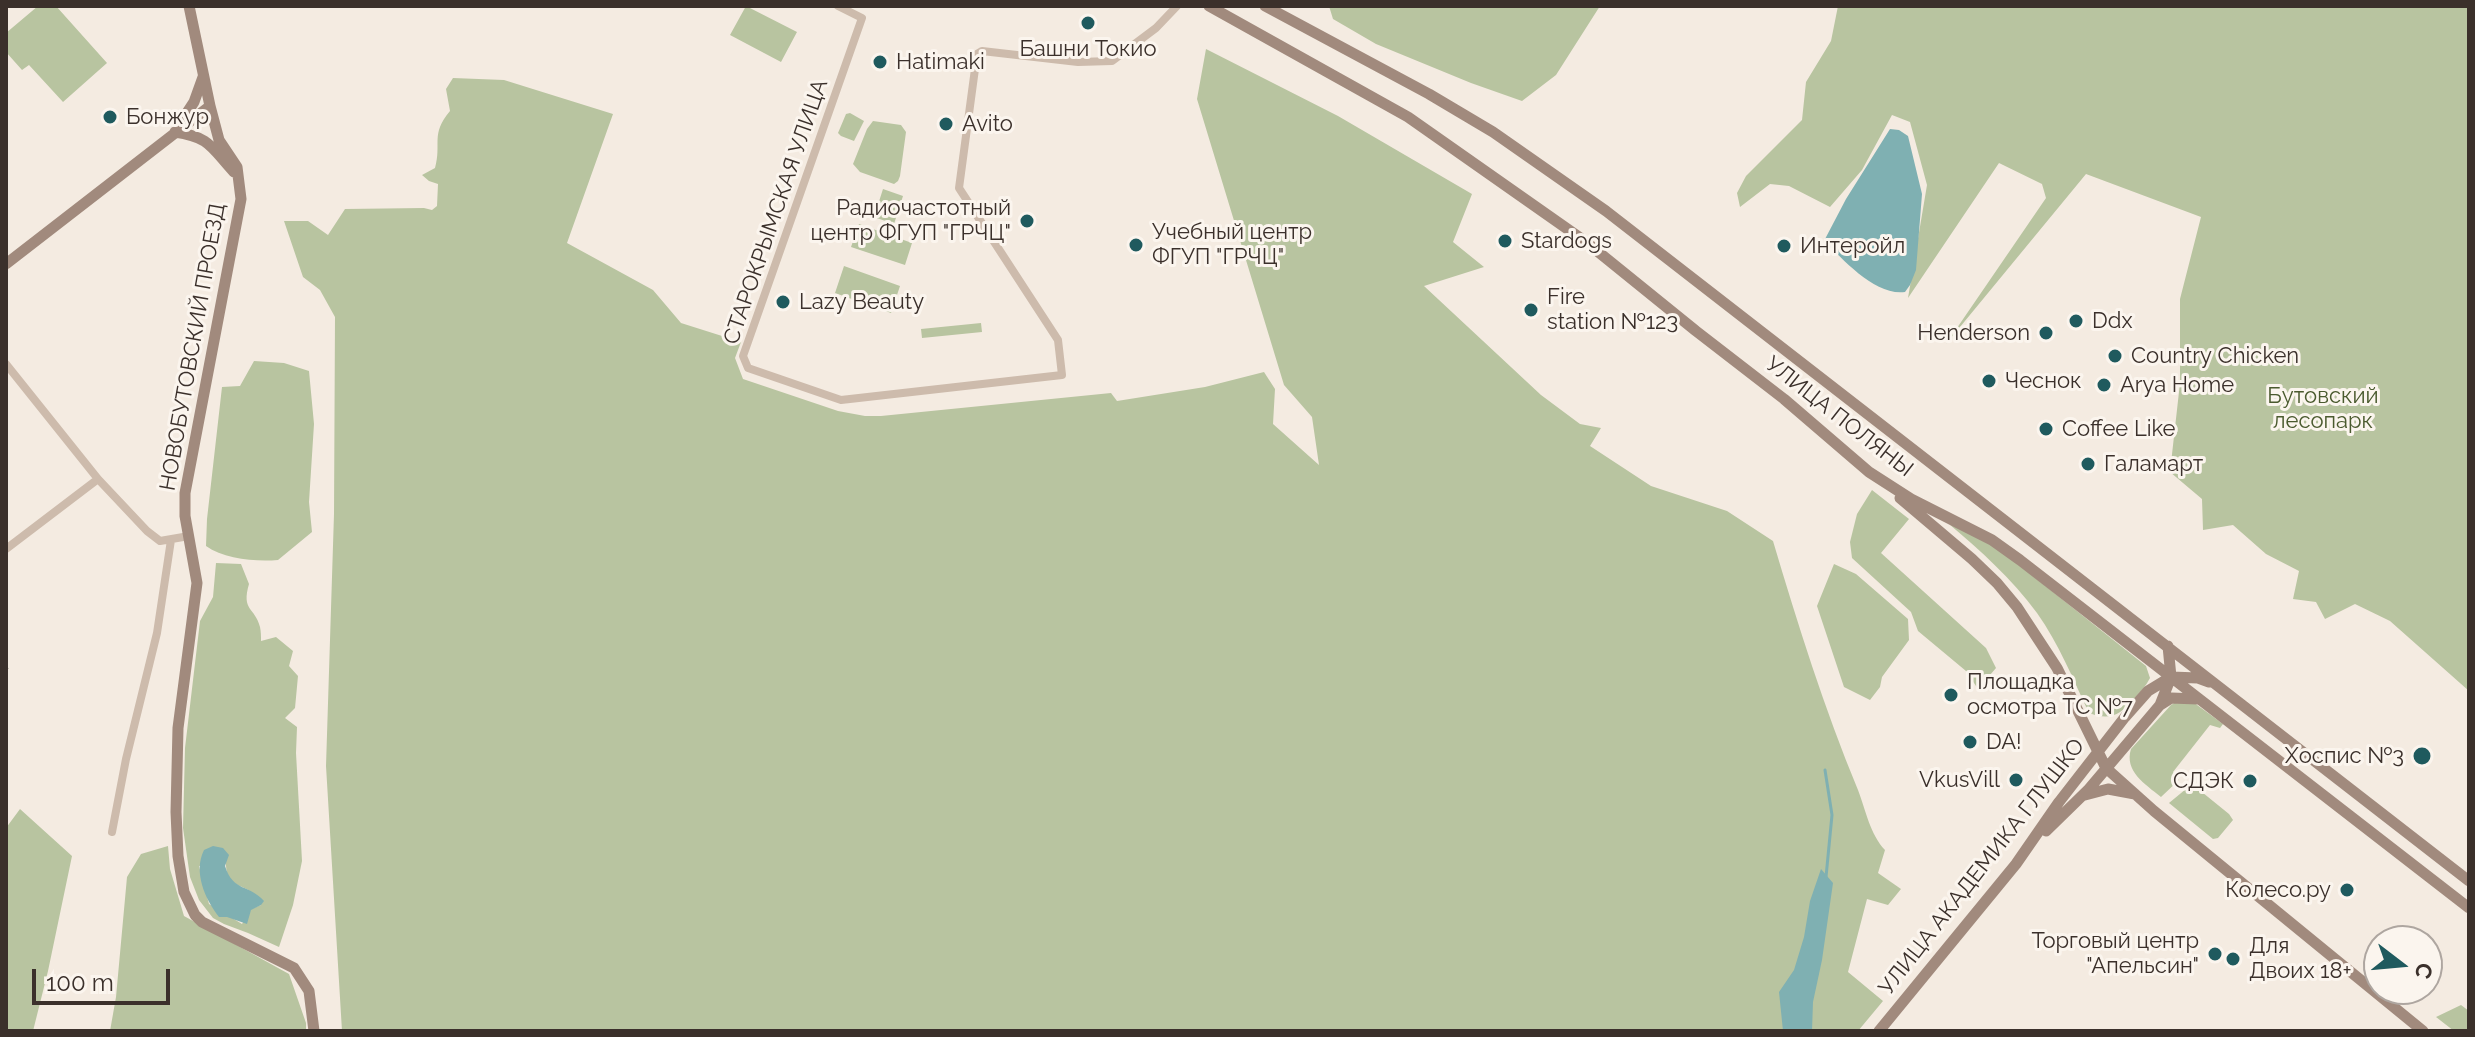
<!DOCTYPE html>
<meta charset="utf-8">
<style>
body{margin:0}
#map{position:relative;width:2475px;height:1037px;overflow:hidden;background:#f4ebe1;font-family:Raleway,sans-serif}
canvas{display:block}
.frame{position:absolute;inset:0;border:8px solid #3b302b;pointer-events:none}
.north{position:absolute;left:2363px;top:925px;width:80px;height:80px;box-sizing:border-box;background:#fbf5ee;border:2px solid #aea6a0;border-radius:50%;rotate:106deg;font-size:22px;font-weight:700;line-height:32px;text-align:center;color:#3b302b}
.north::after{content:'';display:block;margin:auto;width:28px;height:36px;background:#1f5a5e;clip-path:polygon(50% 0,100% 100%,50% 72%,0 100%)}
.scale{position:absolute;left:32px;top:969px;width:138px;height:36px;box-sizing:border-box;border:4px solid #3b302b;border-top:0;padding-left:10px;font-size:24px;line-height:28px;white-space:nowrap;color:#3b302b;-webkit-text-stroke:6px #fbf5ee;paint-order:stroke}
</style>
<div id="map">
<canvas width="2475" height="1037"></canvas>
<div class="frame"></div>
<div class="north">С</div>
<div class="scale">100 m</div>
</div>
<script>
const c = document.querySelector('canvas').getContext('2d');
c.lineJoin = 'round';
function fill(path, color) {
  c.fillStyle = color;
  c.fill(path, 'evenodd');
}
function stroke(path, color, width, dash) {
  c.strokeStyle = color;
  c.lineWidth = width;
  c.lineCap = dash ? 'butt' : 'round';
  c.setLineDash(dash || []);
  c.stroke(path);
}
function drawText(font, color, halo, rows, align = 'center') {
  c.font = font + ' Raleway,sans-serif';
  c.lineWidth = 6;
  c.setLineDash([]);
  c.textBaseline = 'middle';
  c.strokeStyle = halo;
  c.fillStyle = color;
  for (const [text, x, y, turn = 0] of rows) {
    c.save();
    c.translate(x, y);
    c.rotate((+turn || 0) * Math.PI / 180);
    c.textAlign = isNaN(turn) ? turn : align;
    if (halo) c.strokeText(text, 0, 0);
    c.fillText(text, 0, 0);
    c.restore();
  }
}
const green = new Path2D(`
 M 38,6 L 56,6 L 107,63 L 63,102 L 29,65 L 22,70 L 6,52 L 6,33 Z
 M 746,6 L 797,32 L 781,62 L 730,35 Z
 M 1329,6 L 1600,6 L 1556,75 L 1522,101 L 1471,83 L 1376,44 L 1333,19 Z
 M 1838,6 L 2469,6 L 2469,691 L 2390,621 L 2355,604 L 2325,619 L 2316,602 L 2293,599 L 2299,571 L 2266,554 L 2233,525 L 2203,530 L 2202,499 L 2170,472 L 2180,383 L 2180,299 L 2201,217 L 2086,174 L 1946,344 L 2046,198 L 2042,184 L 1999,163 L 1908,298 L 1927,185 L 1910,122 L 1892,115 L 1862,170 L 1830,207 L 1789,186 L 1770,184 L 1740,207 L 1737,193 L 1746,176 L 1802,120 L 1806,82 L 1831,41 Z
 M 1206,49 L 1338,116 L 1472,194 L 1453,242 L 1484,267 L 1424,286 L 1541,395 L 1580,424 L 1601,428 L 1590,446 L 1651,486 L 1727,511 L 1773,541 C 1798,625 1824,708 1858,790 C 1866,811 1870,834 1885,850 L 1878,873 L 1901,889 L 1888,905 L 1867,899 L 1848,972 L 1883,1001 L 1858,1031 L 342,1031 L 326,766 L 334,514 L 335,317 L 320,290 L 303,277 L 284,221 L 308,221 L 328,235 L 345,209 L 424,208 L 432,210 L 437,206 L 438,184 L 429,181 L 422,175 L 435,168 C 442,143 430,135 450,111 L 446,89 L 453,78 L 504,80 L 613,114 L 567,243 L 653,290 L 681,323 L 741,342 L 735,358 L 743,379 L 838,411 L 865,416 L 881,416 L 1111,393 L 1117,401 L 1205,387 L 1264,372 L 1275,389 L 1273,424 L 1319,465 L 1312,417 L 1284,385 L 1197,99 Z
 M 850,113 L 864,121 L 854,141 L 841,136 L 838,133 L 846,114 Z
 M 873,121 L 901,125 L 906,132 L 900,176 L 898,181 L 894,184 L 860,172 L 853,164 L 867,129 Z
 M 883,189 L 903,196 L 894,224 L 874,217 Z
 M 859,224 L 912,243 L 905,265 L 851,247 Z
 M 844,266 L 900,286 L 891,313 L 835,293 Z
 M 981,323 L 982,332 L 922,338 L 921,329 Z
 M 254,361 L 284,363 L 309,371 L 314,424 L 309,502 L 312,532 L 278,560 C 256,562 224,559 206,546 L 207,519 L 222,387 L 240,386 Z
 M 1872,490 L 1909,519 L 1881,553 L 1986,648 L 1996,668 L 1978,689 L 1966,671 L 1918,631 L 1911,612 L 1852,558 L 1850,542 L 1857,514 Z
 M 1949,524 L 1982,538 L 2019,565 L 2146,666 L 2150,678 C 2146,686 2140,692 2134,699 C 2120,715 2110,721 2089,713 C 2073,679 2059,644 2037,613 C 2012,579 1981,551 1949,524 Z
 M 216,563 L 241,564 L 249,584 C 241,611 255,607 260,627 C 261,632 261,636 261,641 L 276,637 L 293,651 L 289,666 L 298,676 L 295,708 L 285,718 L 297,727 L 296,753 L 302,861 L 293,905 L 279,947 L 248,933 L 224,924 L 213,918 L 199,900 L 190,877 L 183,828 L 185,748 L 200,621 L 213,597 ZM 226,861 C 225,889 242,882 253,894 C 257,897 259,901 261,905 L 251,909 L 242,924 L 209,904 L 199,866 Z
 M 1834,564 L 1856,574 L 1908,619 L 1909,640 L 1882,677 L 1880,687 L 1870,700 L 1844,687 L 1817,606 Z
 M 2178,701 L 2193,702 L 2223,724 L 2220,728 L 2210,725 L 2173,772 L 2179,780 L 2161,797 C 2145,784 2124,771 2131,749 L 2171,705 Z
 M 2192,784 L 2229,814 L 2233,820 L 2218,838 L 2213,839 L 2169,803 Z
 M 20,809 L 72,856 L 48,971 L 33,1031 L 6,1031 L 6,828 Z
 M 168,846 L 170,869 L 184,916 L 289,974 L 306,1023 L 306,1031 L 110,1031 L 116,997 L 127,877 L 141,854 Z
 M 2461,1005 L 2469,1011 L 2469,1031 L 2454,1031 L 2436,1017 Z`);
const water = new Path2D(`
 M 1890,129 L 1899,130 L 1908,136 L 1922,194 L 1916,270 L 1910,285 L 1905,292 C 1875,296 1844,260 1824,241 L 1846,199 Z
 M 213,846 L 223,848 L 229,855 L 225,866 C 233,892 249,884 264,901 L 261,905 L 251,910 L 247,924 L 227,917 L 219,917 C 205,899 193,872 204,850 Z
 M 1821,869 L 1833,883 L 1822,960 L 1813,1002 L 1812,1031 L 1783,1031 L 1779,992 L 1794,970 L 1804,937 L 1810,901 Z`);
const stream = new Path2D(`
 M 1825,770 L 1832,815 L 1826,877`);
const street = new Path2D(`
 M 838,6 L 862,18 L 743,356 L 748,368 L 841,400 L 1062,375 L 1058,340 L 959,188 L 977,54 L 982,51 L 1078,62 L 1112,61 L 1156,28 L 1177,6
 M 6,364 L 98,479 L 147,531 L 160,541 L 189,536
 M 6,549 L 98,479
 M 112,832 L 126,759 L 157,633 L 171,540`);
const secondary = new Path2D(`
 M 189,6 L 210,106 L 219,140 L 237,167 L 241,199 L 185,493 L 185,516 L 197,583 L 178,728 L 176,812 L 178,856 L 184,892 L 195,915 L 202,922 L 294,968 L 309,991 L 314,1031
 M 1209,6 L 1408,117 L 1586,242 L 1696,331 L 1784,399 L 1869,472 L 1911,499 L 1992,540 L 2020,560 L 2469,908
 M 1265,6 L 1429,94 L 1493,132 L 1606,211 L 2469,881
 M 179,125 L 194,102 L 203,77
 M 175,132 C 210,137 211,147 234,172
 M 6,264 L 210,106
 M 1900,498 L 1972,559 L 1997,583 L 2017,607 L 2057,668 L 2106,768 L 2154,811 L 2423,1031
 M 2160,705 L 2171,677 L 2168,646
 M 2085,795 L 2108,789 L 2135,794
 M 2046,831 L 2088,790 L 2160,705 L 2171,698 L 2198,699
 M 1879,1031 L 2016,864 L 2059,802 L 2125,717 L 2148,691 L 2171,677 L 2198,678 L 2209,682`);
const rail = new Path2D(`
 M 6,668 L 10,672`);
const markers = [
 [1088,23,8,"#1f5a5e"],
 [880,62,8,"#1f5a5e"],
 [110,117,8,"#1f5a5e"],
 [946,124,8,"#1f5a5e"],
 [1027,221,8,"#1f5a5e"],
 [1505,241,8,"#1f5a5e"],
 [1136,245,8,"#1f5a5e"],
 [1784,246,8,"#1f5a5e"],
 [783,302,8,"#1f5a5e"],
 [1531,310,8,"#1f5a5e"],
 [2076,321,8,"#1f5a5e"],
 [2046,333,8,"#1f5a5e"],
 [2115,356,8,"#1f5a5e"],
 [1989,381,8,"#1f5a5e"],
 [2104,385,8,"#1f5a5e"],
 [2046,429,8,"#1f5a5e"],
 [2088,464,8,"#1f5a5e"],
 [1951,695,8,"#1f5a5e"],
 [1970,742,8,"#1f5a5e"],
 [2422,756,10,"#1f5a5e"],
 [2016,780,8,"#1f5a5e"],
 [2250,781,8,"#1f5a5e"],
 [2347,890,8,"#1f5a5e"],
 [2215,954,8,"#1f5a5e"],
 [2233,959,8,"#1f5a5e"]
];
const poiNames = [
 ["Башни Токио",1088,49,"center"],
 ["Hatimaki",896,62],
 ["Бонжур",126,117],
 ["Avito",962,124],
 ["Радиочастотный",1011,208,"right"],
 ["центр ФГУП \"ГРЧЦ\"",1011,233,"right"],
 ["Учебный центр",1152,232],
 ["ФГУП \"ГРЧЦ\"",1152,257],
 ["Stardogs",1521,241],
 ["Интеройл",1800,246],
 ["Fire",1547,297],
 ["station №123",1547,322],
 ["Lazy Beauty",799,302],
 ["Ddx",2092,321],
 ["Henderson",2030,333,"right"],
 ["Country Chicken",2131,356],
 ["Чеснок",2005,381],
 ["Arya Home",2120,385],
 ["Coffee Like",2062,429],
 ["Галамарт",2104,464],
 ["Площадка",1967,682],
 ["осмотра ТС №7",1967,707],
 ["DA!",1986,742],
 ["Хоспис №3",2404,756,"right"],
 ["VkusVill",2000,780,"right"],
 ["СДЭК",2234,781,"right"],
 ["Колесо.ру",2331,890,"right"],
 ["Торговый центр",2199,941,"right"],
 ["\"Апельсин\"",2199,966,"right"],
 ["Для",2249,946],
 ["Двоих 18+",2249,971]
];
const streetNames = [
 ["СТАРОКРЫМСКАЯ УЛИЦА",776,212,-71],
 ["НОВОБУТОВСКИЙ ПРОЕЗД",193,347,-80],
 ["УЛИЦА ПОЛЯНЫ",1839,417,38],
 ["УЛИЦА АКАДЕМИКА ГЛУШКО",1982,867,-52]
];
const parkNames = [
 ["Бутовский",2323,396],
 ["лесопарк",2323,421]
];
fill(green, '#b8c4a0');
fill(water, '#7fb0b2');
stroke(stream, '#7fb0b2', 3);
stroke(street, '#cdbbac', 8);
stroke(secondary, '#a18a7d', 11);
stroke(rail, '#3b302b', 3, [2, 6]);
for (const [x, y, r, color] of markers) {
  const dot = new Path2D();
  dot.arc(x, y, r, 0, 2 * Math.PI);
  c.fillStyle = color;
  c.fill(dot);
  stroke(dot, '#fbf5ee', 3);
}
drawText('22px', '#3b302b', '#fbf5ee', poiNames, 'left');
drawText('22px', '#3b302b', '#fbf5ee', streetNames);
drawText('22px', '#4a5a2e', '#fbf5ee', parkNames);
</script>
